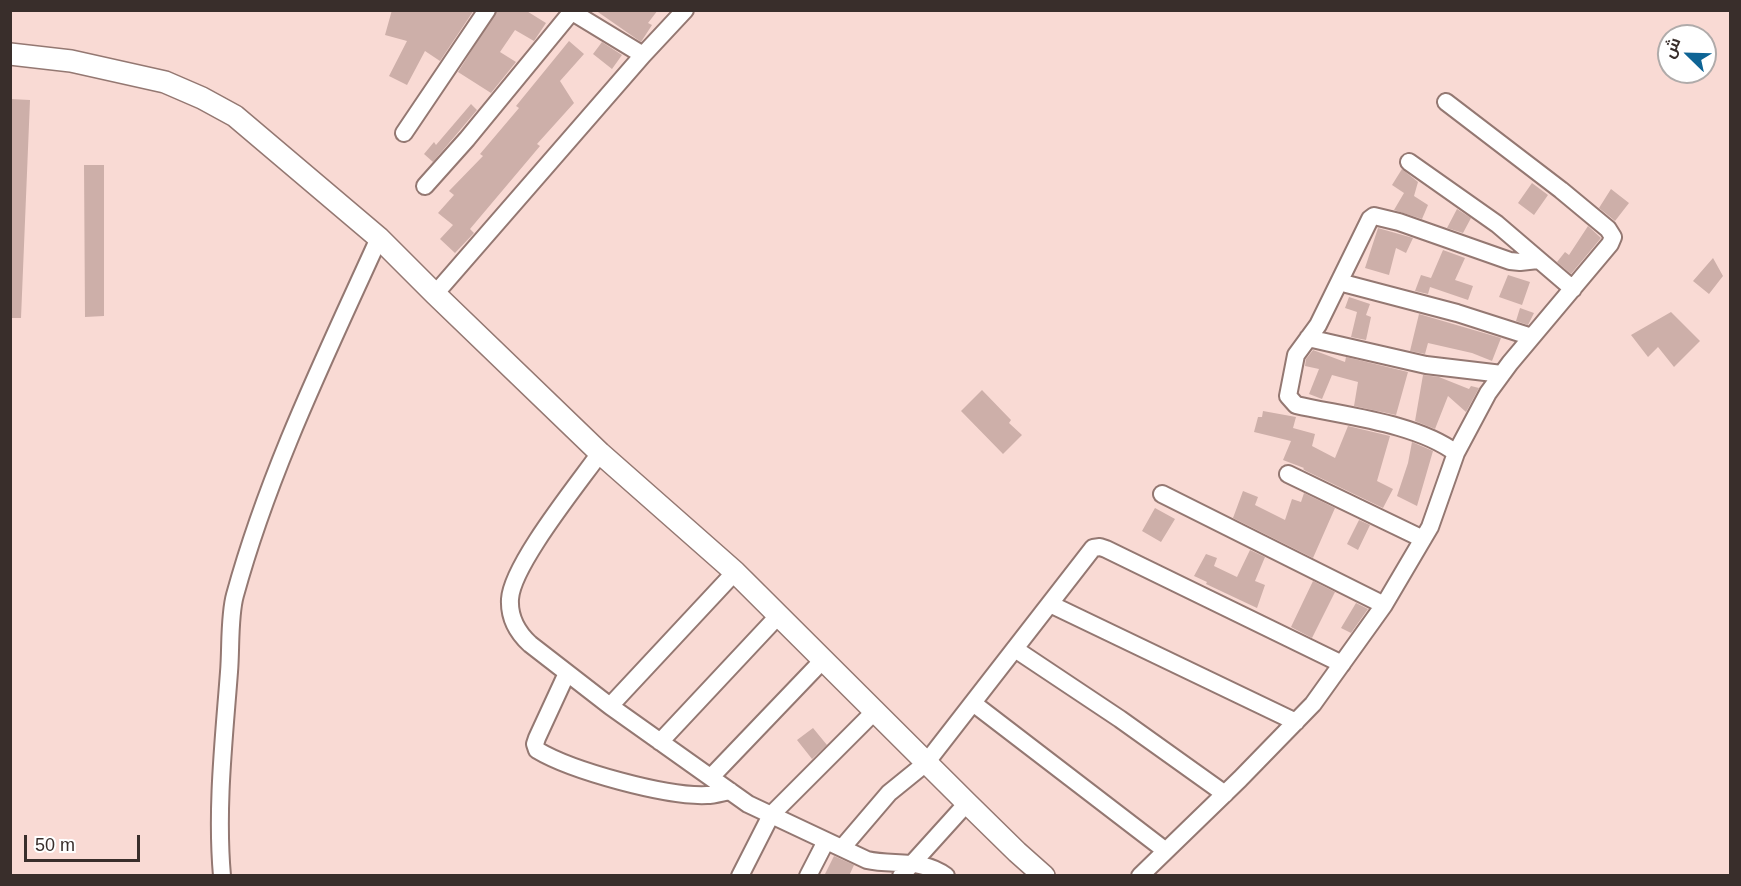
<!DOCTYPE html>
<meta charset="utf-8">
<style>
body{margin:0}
#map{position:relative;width:1741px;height:886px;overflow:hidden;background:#f9dad4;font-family:Arial,Cairo,sans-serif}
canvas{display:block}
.frame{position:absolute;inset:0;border:12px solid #392e2b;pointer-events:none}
.north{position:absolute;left:1657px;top:24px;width:60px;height:60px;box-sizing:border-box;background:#fff;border:2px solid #b0abaa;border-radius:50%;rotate:293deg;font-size:16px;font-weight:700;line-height:24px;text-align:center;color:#392e2b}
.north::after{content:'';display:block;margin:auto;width:21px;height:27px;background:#0e6495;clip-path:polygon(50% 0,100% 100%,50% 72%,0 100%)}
.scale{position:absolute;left:24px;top:835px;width:116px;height:27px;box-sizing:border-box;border:3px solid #392e2b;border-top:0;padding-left:8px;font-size:18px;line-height:21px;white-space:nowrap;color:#392e2b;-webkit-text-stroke:4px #fff;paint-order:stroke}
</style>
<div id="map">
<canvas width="1741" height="886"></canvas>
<div class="frame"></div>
<div class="north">ش</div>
<div class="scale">50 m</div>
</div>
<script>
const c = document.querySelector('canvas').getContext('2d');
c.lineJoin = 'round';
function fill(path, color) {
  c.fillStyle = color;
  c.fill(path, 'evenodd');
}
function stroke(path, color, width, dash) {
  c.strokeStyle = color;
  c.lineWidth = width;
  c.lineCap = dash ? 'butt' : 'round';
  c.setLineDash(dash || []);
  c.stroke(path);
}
const building = new Path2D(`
 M 392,10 L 474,10 L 440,61 L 425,51 L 407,85 L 389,76 L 407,41 L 385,35 Z
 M 497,10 L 525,10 L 546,23 L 534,41 L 515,30 L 500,52 L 516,62 L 491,93 L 458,72 Z
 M 595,10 L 658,10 L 648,23 L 652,25 L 641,42 Z
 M 569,41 L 584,54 L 560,81 L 574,103 L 537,144 L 540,146 L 470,229 L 474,233 L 455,253 L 440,239 L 453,225 L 438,213 L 454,195 L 449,191 L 483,156 L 480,154 L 519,108 L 516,106 Z
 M 602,42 L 622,55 L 612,69 L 593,54 Z
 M 10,99 L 30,100 L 21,318 L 10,318 Z
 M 471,104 L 477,110 L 433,162 L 424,154 L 434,142 L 436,145 Z
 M 84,165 L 104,165 L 104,316 L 85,317 Z
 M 1402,169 L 1418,182 L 1414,196 L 1428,205 L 1422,219 L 1394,210 L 1404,193 L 1392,185 Z
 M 1532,183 L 1548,195 L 1534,215 L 1518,203 Z
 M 1611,189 L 1629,203 L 1615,221 L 1599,208 Z
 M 1457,209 L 1471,218 L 1463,233 L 1447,228 Z
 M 1588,226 L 1601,238 L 1571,274 L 1557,262 L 1565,252 L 1569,255 Z
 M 1378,228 L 1413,238 L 1406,253 L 1396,248 L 1389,275 L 1365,268 Z
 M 1443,250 L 1465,258 L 1455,280 L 1473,286 L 1468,300 L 1430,287 L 1428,294 L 1415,291 L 1421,275 L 1431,278 Z
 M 1713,258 L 1723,276 L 1709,294 L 1693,281 Z
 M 1508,275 L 1530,282 L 1522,305 L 1499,297 Z
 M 1349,297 L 1370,304 L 1366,315 L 1371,317 L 1366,340 L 1351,337 L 1357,312 L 1345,308 Z
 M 1520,308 L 1534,313 L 1528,325 L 1516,321 Z
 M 1671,312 L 1700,341 L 1674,367 L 1658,347 L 1648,357 L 1631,335 Z
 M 1419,314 L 1501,338 L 1492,361 L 1472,353 L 1428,343 L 1425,354 L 1410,351 Z
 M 1313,350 L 1345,362 L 1346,357 L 1408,372 L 1396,415 L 1354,406 L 1358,382 L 1332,375 L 1322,399 L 1309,394 L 1319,369 L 1305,366 L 1306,359 Z
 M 1423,375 L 1439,377 L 1469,389 L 1471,386 L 1479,388 L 1466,412 L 1448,396 L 1435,429 L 1415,421 Z
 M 982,390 L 1011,420 L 1009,423 L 1022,435 L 1003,454 L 961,411 Z
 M 1263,411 L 1296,417 L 1293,428 L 1315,434 L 1312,446 L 1335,458 L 1348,426 L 1390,436 L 1377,481 L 1393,489 L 1383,508 L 1306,471 L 1303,469 L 1304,468 L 1283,460 L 1291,441 L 1254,432 L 1258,417 L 1262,417 Z
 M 1412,442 L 1433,451 L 1417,506 L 1397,496 L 1408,463 Z
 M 1243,491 L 1258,497 L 1255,505 L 1285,520 L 1292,499 L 1301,502 L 1304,493 L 1335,508 L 1313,558 L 1233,518 Z
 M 1155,508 L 1175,519 L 1161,542 L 1142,531 Z
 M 1359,520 L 1370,525 L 1358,550 L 1347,544 Z
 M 1250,550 L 1265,557 L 1255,581 L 1265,585 L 1257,608 L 1206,584 L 1207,582 L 1194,576 L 1206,554 L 1217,558 L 1214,566 L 1237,577 Z
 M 1313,581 L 1335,592 L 1312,638 L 1291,627 Z
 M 1356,603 L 1368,609 L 1351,633 L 1341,628 Z
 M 813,728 L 827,745 L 812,759 L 797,740 Z
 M 834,856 L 854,865 L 849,876 L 824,876 Z`);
const minor = new Path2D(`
 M 569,10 L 643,55
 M 404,133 L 487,10
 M 1409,162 L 1497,224 L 1573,289
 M 425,186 L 467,139 L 573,10
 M 1339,282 L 1457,313 L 1532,337
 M 435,294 L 643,55 L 685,10
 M 1308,338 L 1426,365 L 1502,374
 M 600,453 C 578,484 512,565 510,599 C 509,617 517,632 530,644 L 610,706 L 735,572
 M 1456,453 C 1416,423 1344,416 1296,405 L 1288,396 L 1296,355 L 1318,325 L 1370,219 L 1374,216 L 1399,222 L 1510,261 L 1520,262 L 1538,260
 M 1288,474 L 1423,539
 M 1162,494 L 1384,605
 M 1050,604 L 1296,722
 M 1015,649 L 1120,719 L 1225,794
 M 567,673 L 537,738 L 535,744 L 537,750 C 572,771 667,797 707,795 C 715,795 723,792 730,791
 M 973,703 L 1166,851
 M 610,706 L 748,804 L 867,860 C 893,866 922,858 946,876
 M 660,742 L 778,616
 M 711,777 L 823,660
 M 842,848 L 889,793 L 926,763 L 1093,548 L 1100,547 L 1106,549 L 1342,664
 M 222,876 C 216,808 224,739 229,672 C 231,649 229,616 235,595 C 269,471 326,355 379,238
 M 740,876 L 771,815 L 874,712
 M 808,876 L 826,841
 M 901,876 L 967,803
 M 1140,876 L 1240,779 L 1313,704 L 1384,605 L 1430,527 L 1456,453 L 1488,393 L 1510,363 L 1610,244 L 1613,237 L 1608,229 L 1561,190 L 1446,102`);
const tertiary = new Path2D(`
 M 10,54 L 71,61 L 165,82 L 202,98 L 235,116 L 379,238 L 435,294 L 600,453 L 735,572 L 967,803 L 1017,852 L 1044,876`);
fill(building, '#cdafa9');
stroke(minor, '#947872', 20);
stroke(tertiary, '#947872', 24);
stroke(minor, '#fff', 16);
stroke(tertiary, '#fff', 21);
</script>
